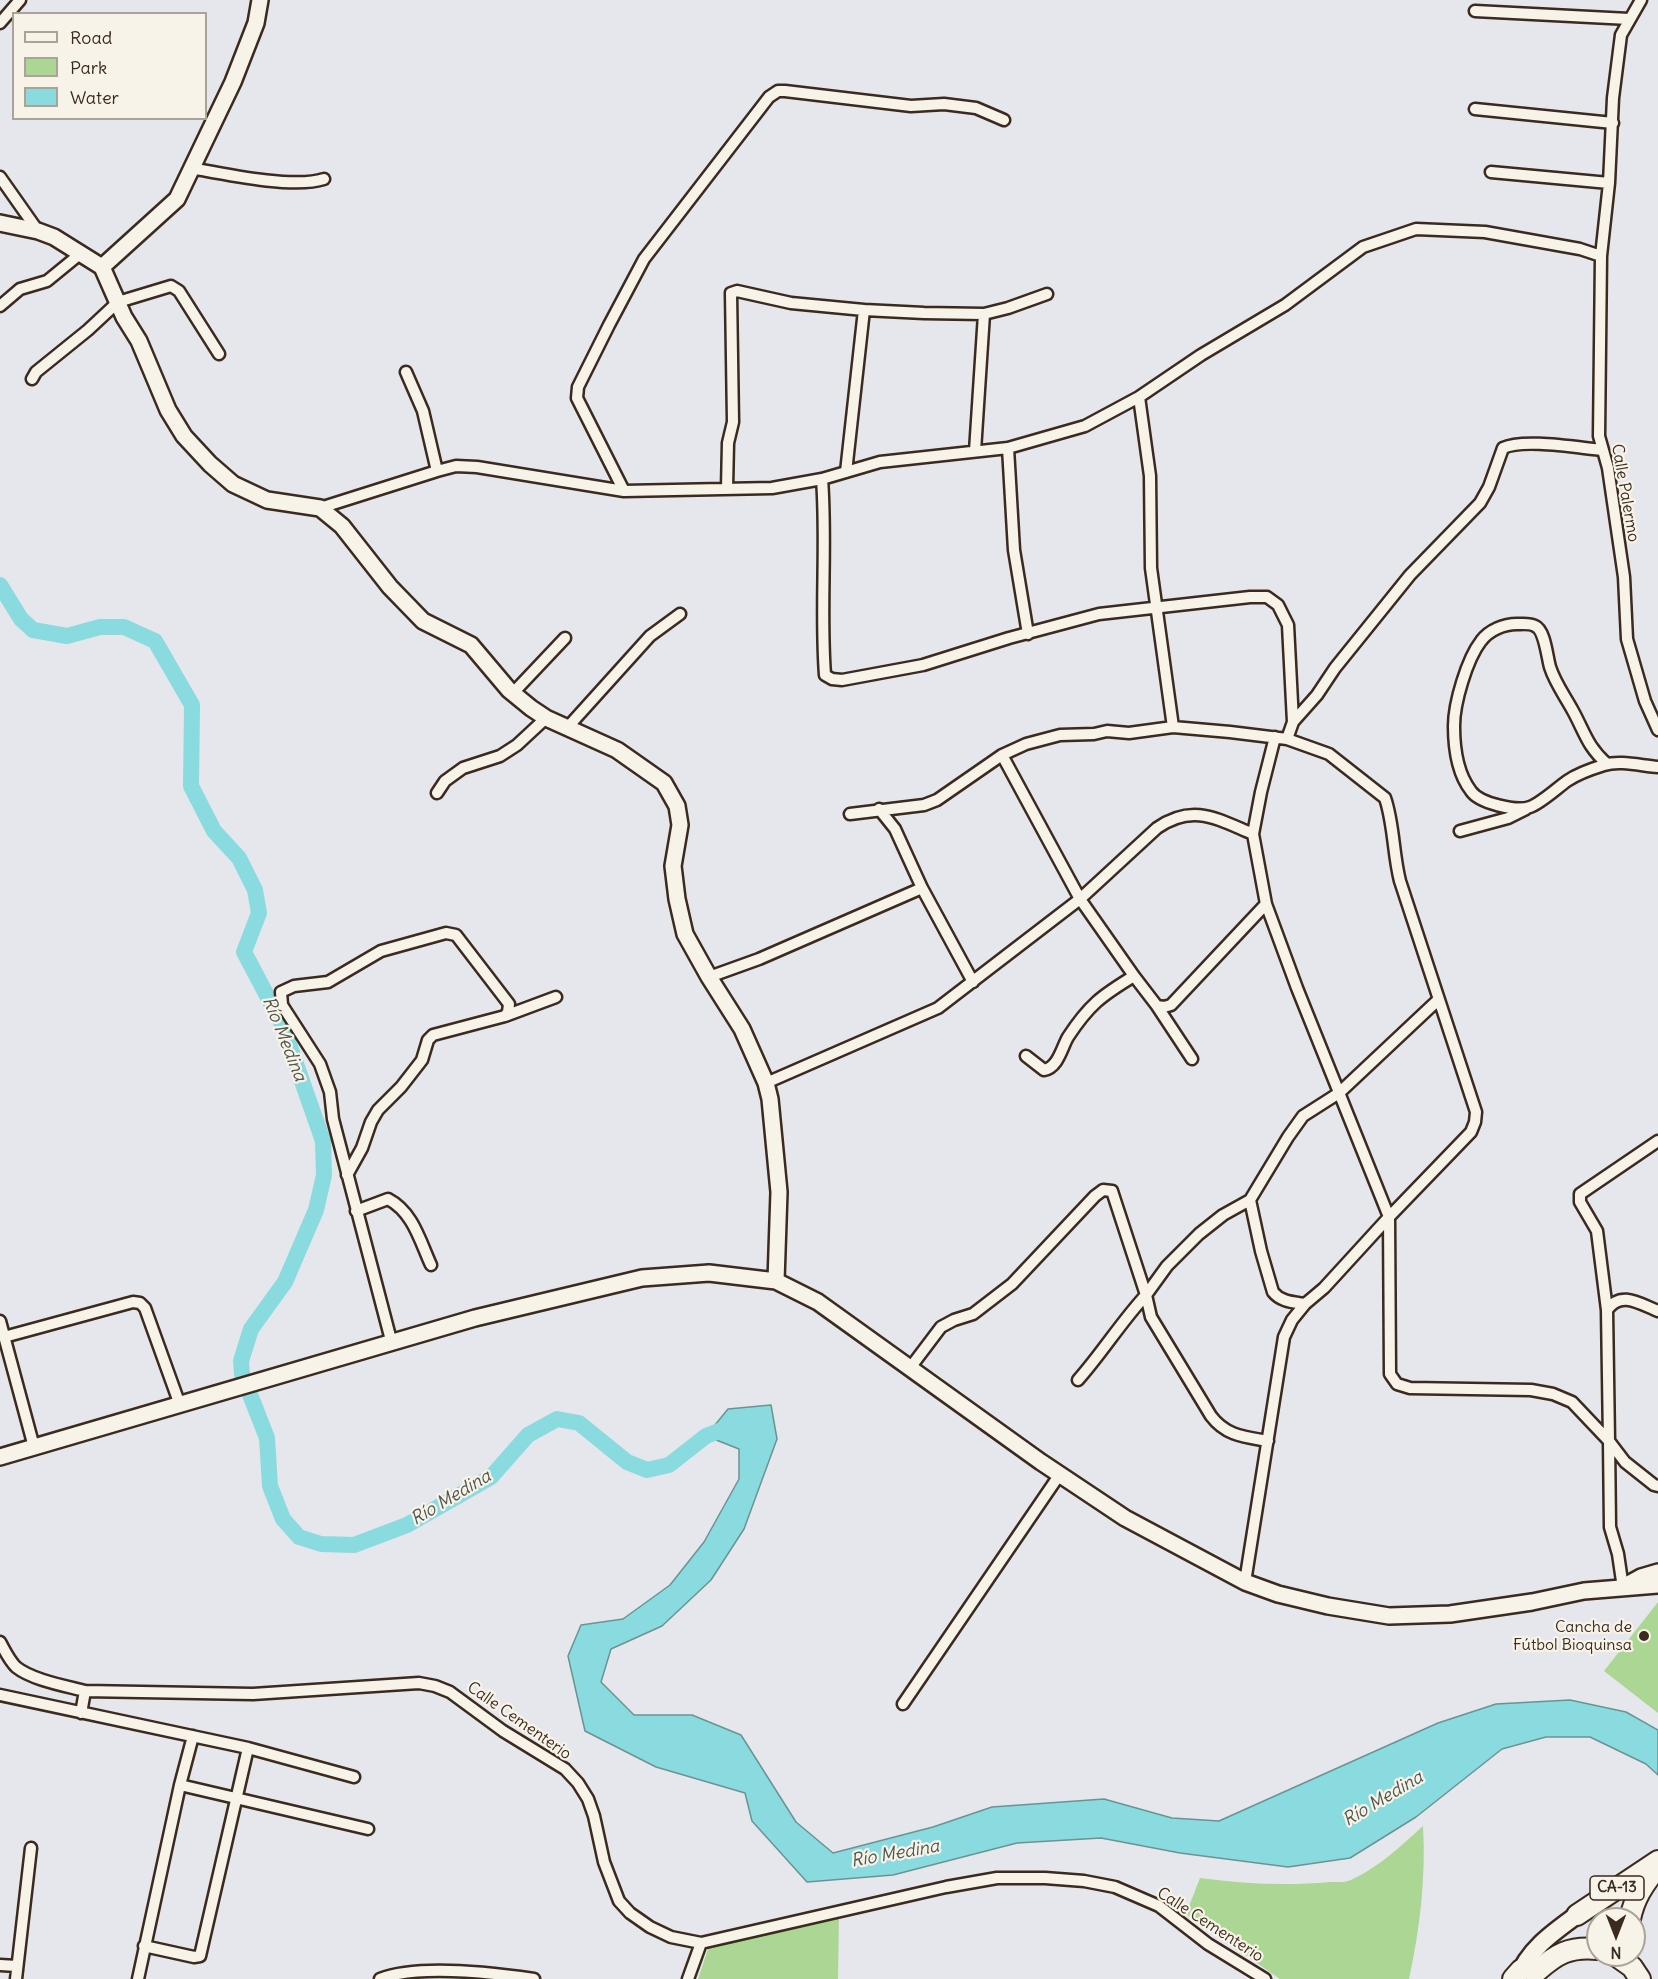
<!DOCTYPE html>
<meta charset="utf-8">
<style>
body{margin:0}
#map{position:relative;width:1658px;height:1979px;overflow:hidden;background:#e6e6ed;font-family:Delius,sans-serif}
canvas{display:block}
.legend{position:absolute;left:12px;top:12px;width:195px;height:108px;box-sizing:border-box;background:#f7f3e8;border:2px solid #aca397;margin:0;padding:8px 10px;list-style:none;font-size:18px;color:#3b2a1e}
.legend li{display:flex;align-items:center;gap:12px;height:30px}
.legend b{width:30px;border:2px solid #aca397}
.north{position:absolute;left:1586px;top:1907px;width:60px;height:60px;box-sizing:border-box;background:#f7f3e8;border:2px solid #aca397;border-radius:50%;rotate:180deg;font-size:16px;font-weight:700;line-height:24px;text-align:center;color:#3b2a1e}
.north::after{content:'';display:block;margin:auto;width:21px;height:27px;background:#3b2a1e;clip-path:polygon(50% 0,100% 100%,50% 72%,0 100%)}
</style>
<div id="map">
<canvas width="1658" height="1979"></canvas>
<ul class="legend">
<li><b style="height:8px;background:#f7f3e8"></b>Road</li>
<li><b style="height:16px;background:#acd694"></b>Park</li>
<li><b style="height:16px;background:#89dbe0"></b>Water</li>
</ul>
<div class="north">N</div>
</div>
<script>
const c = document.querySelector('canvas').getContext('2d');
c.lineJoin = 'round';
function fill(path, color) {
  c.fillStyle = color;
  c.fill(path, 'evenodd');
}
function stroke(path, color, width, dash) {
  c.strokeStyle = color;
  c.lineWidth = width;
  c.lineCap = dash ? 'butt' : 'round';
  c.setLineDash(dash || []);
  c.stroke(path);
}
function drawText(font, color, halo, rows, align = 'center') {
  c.font = font + ' Delius,sans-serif';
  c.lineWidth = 4.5;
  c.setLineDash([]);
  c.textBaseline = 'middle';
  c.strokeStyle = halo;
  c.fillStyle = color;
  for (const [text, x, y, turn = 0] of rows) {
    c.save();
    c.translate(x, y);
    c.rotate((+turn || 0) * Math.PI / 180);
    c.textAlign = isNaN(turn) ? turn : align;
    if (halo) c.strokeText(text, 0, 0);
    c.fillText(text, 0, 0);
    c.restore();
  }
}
const green = new Path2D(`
 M 1658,1602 L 1658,1713 L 1604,1671 Z
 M 1423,1826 C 1426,1878 1420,1928 1409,1979 L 1280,1979 L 1186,1914 L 1200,1878 C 1244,1884 1287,1886 1330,1882 C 1337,1882 1347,1883 1353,1879 C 1379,1867 1402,1845 1423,1826 Z
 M 839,1915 L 838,1979 L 698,1979 L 709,1946 Z`);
const water = new Path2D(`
 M 771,1405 L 777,1439 L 744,1529 L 711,1580 L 662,1626 L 611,1649 L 601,1682 L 634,1715 L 692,1715 L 741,1735 L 796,1822 L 833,1853 L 933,1827 L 992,1807 L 1104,1799 L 1172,1818 L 1219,1821 L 1438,1723 L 1496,1704 L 1570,1700 L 1626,1712 L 1658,1730 L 1658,1775 L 1646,1764 L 1590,1737 L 1546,1737 L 1502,1749 L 1416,1817 L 1350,1858 L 1288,1867 L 1180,1853 L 1101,1838 L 1017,1843 L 893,1875 L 807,1882 L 752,1821 L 745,1793 L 656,1767 L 585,1731 L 568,1656 L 581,1625 L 623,1619 L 670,1585 L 704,1542 L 739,1479 L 739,1449 L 706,1436 L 728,1409 Z`);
const river = new Path2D(`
 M 0,585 L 21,619 L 33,630 L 67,636 L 100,627 L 124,627 L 155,641 L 192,705 L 191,786 L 214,831 L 239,858 L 255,890 L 259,913 L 244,952 L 282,1024 L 323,1141 L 324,1175 L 316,1210 L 285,1282 L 251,1329 L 241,1361 L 242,1374 L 267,1438 L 270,1486 L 283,1519 L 299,1537 L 321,1544 L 354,1545 L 407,1525 L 491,1477 L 528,1435 L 557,1419 L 579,1423 L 627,1462 L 647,1470 L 669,1465 L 706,1436 L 727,1428`);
const street = new Path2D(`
 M 1641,0 L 1621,35 L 1613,98 L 1609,183 L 1601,256 L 1599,436 L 1608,468 L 1624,577 L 1627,639 L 1645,701 L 1658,730
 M 1475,11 L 1629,19
 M 0,23 L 20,0
 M 1475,109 L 1613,123
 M 191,168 C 224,174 294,189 324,179
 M 1491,172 L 1609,183
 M 0,177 L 38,231
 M 0,306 L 20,289 L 47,281 L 80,254
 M 406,372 L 423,411 L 437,471
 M 32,379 L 36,372 L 88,330 L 118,302 L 171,286 L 179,291 L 219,354
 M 1139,397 L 1150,476 L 1151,568 L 1173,727
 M 1008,448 L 1014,550 L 1028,634
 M 975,451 L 984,314
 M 846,472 L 864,310
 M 822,479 C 827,544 820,609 825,675 L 832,679 L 842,680 L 923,665 L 1009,638 L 1099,614 L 1250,597 L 1267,597 L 1278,605 L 1288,625 L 1293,722 L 1287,739
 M 727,488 L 728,443 L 733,422 L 731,293 L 737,291 L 791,303 L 864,310 L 924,313 L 984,314 L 1008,308 L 1047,294
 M 624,491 L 577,398 L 578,387 L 609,325 L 644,259 L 769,97 L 778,91 L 785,91 L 911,106 L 944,104 L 976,108 L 1004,120
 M 320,508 L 437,471 L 456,466 L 477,467 L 624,491 L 772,488 L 822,479 L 880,462 L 1008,448 L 1085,426 L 1139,397 L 1201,355 L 1285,305 L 1363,247 L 1416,229 L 1485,232 L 1580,249 L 1601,256
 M 513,693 L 565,638
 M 1293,722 L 1317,695 L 1335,668 L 1410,575 L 1480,503 L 1489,487 L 1503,448 C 1523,438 1579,448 1603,450
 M 567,728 L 650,636 L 680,614
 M 1275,737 L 1261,792 L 1253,834 L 1266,904 L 1297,988 L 1389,1217 L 1390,1374 L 1397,1384 L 1410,1388 L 1531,1390 L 1553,1394 L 1572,1402 L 1609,1441 L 1610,1527 L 1618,1554 L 1623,1588
 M 1002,755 L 1080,899 L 1134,976 L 1157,1006 L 1164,1007 L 1171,1005 L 1266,904
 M 1607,764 C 1587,746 1585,733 1573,711 C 1565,696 1555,683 1550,667 C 1547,657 1545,630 1535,626 C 1530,623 1523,624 1517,624 C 1504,624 1489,630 1481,641 C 1467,659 1454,703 1454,726 C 1454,748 1457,773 1471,791 C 1479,803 1516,812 1530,807 C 1541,803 1556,789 1567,781 C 1577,774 1591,769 1604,765 C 1620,760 1642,766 1658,767
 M 437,793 L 445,781 L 463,768 L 500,756 L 517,745 L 546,718
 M 879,809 L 895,829 L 922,888
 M 850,814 L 924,805 L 937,800 L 1002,755 L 1026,744 L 1060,735 L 1094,734 L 1107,731 L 1129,733 L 1173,727 L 1230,732 L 1287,739 L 1329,754 L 1385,798 C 1394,824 1393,854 1400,881 L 1476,1112 L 1475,1122 L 1471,1132 L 1389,1217 L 1324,1288 L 1305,1304 L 1292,1320 L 1284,1337 L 1245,1582
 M 1460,831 L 1508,818 L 1526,809
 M 709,977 L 759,959 L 922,888 L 973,982
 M 1157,1006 L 1192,1059
 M 505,1016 L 556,997
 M 1026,1056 L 1044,1070 C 1058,1068 1062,1047 1068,1037 C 1089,1005 1101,996 1134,976
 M 766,1083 L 938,1008 L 1080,899 L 1157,828 C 1193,803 1217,819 1253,834
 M 347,1175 L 362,1148 L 371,1122 L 378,1110 L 401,1087 L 422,1060 L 428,1040 L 433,1035 L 505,1016 L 508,1012 L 509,1004 L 456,935 L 446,933 L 381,951 L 328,982 L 294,986 L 281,992 L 282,1005 L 320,1064 L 330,1092 L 333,1119 L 392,1344
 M 1250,1200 L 1261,1251 L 1273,1292 C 1281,1302 1293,1302 1305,1304
 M 356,1211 L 388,1199 C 413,1212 420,1241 431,1265
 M 1607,1310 L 1597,1231 L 1580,1202 L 1580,1194 L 1658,1141
 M 1658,1311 C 1640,1304 1621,1290 1607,1310 L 1609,1441 L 1625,1462 L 1654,1485 L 1658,1486
 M 0,1321 L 34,1447
 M 4,1337 L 133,1302 L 140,1303 L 145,1308 L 180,1405
 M 910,1368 L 941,1327 L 954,1320 L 973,1314 L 1012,1284 L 1095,1196 L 1103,1190 L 1112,1191 L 1146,1295 C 1121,1322 1102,1353 1078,1380
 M 1268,1441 C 1245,1437 1226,1436 1211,1416 L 1151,1317 L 1146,1295 L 1167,1266 L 1199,1234 L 1223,1215 L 1250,1200 L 1288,1137 L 1303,1116 L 1339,1093 L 1438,1000
 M 0,1642 C 5,1651 9,1660 16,1667 C 32,1680 66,1686 85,1691 L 253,1694 L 419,1683 L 435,1686 L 450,1692 L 503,1731 L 565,1769 L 578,1783 L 588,1799 L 594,1816 L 604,1862 L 619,1901 L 630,1913 L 650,1927 L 671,1937 L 701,1943 L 946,1887 L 997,1878 L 1045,1878 L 1084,1881 L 1115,1887 L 1159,1906 L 1208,1944 L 1265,1979
 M 0,1695 L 248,1748 L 354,1777
 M 903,1704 L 1060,1474
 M 81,1713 L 85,1691
 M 180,1785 L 368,1829
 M 144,1946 L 194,1957 L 200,1956 L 248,1748
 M 0,1965 L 17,1966
 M 16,1979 L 31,1848
 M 138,1979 L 180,1785 L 193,1736
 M 380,1979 C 418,1964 493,1973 534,1979
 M 688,1979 L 701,1943`);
const secondary = new Path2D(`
 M 0,223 L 38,231 L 54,237 L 102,267 L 124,317 L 139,341 L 168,410 L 184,436 L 210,464 L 233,484 L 267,500 L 320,508 L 342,526 L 390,587 L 423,621 L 471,645 L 509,690 L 531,708 L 546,718 L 617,750 L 664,783 L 677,806 L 680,825 L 673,866 L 677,899 L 685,934 L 709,977 L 742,1029 L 766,1083 L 770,1099 L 779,1192 L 776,1281
 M 102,267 L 177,199 L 233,82 L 256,23 L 260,0
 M 0,1457 L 475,1318 L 642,1278 L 709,1273 L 776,1281 L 818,1302 L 1041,1462 L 1125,1518 L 1245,1582 L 1278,1594 L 1328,1606 L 1389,1616 L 1450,1614 L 1532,1602 L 1584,1591 L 1658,1585
 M 1630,1583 L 1641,1577 L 1658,1572`);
const primary = new Path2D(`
 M 1517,1979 C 1528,1950 1552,1933 1577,1915`);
const highway = new Path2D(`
 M 1577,1915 L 1658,1861
 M 1630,1919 C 1634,1899 1643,1885 1656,1869
 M 1615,1955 L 1632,1967 L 1640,1979
 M 1535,1973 C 1556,1954 1569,1946 1598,1949
 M 1513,1979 L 1521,1970`);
const markers = [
 [1644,1636,6,"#3b2a1e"]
];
const shields = [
 [1617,1888,54]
];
const shieldNames = [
 ["CA-13",1617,1888]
];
const streetNames = [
 ["Calle Palermo",1625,493,80],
 ["Calle Cementerio",519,1721,35],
 ["Calle Cementerio",1210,1925,33]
];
const poiNames = [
 ["Cancha de",1632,1627],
 ["Fútbol Bioquinsa",1632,1645]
];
const waterNames = [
 ["Río Medina",284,1039,68],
 ["Río Medina",451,1498,-31],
 ["Río Medina",1383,1799,-31],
 ["Río Medina",895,1854,-10]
];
fill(green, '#acd694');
fill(water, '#89dbe0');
stroke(water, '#6a9492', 1.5);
stroke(river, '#89dbe0', 16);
stroke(street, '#3b2a1e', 15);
stroke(secondary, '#3b2a1e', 20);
stroke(primary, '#3b2a1e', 21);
stroke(highway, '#3b2a1e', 24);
stroke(street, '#f7f3e8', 10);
stroke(secondary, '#f7f3e8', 15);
stroke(primary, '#f7f3e8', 16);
stroke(highway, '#f7f3e8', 20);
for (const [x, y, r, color] of markers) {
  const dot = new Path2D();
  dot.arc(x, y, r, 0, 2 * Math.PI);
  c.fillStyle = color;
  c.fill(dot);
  stroke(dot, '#f7f3e8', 2);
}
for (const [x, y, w] of shields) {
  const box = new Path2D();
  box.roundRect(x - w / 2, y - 12, w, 24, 4.5);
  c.fillStyle = '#f7f3e8';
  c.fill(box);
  stroke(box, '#3b2a1e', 1.5);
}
drawText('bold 15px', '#3b2a1e', null, shieldNames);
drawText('16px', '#3b2a1e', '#f7f3e8', streetNames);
drawText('16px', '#3b2a1e', '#f7f3e8', poiNames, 'right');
drawText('italic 18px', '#4e564e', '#f7f3e8', waterNames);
</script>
